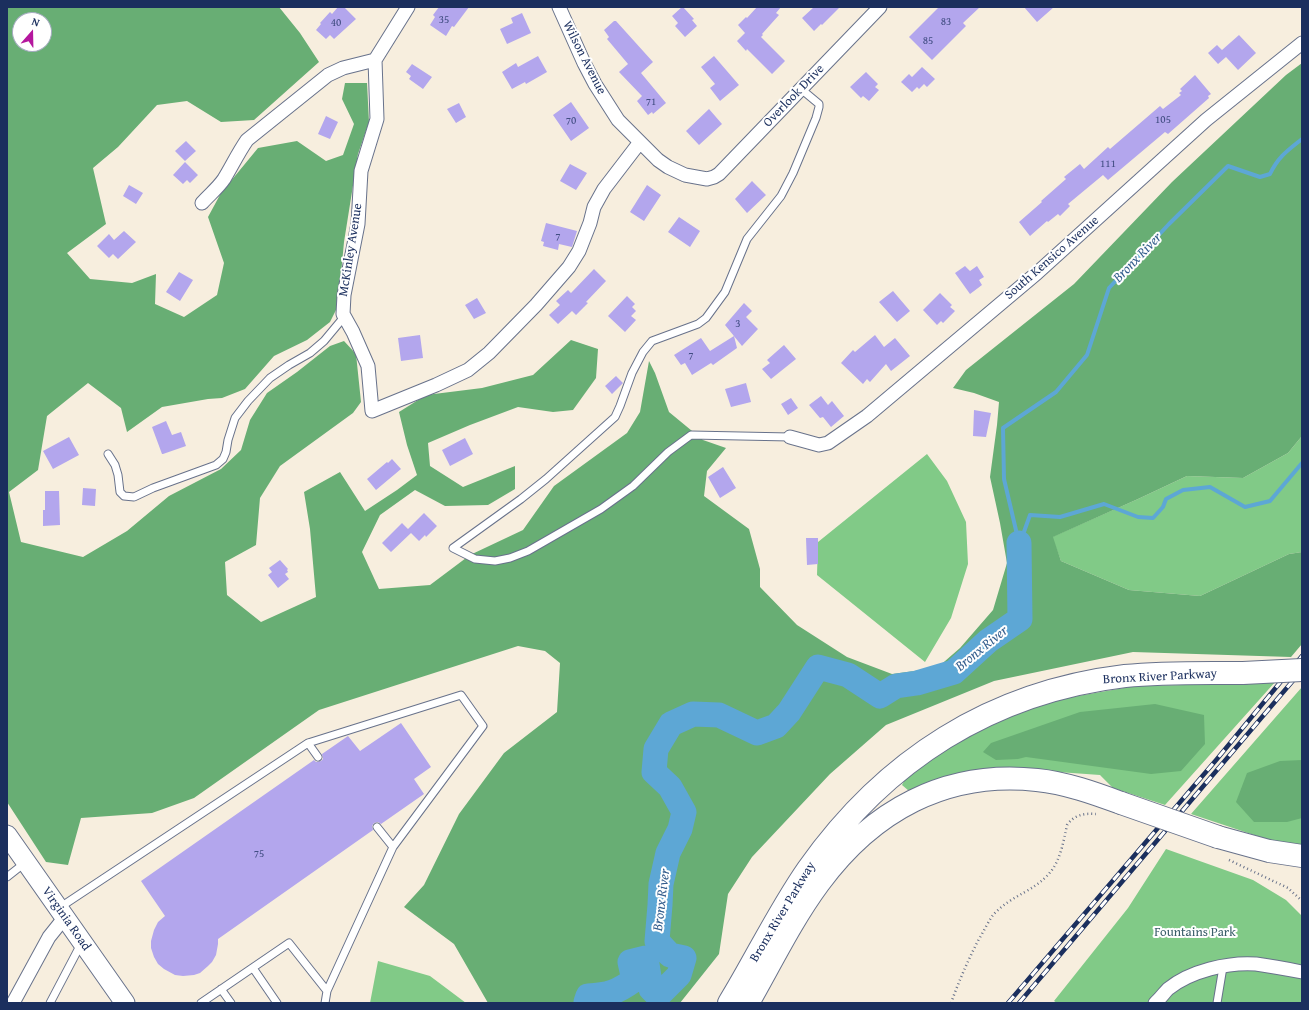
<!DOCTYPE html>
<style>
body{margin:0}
#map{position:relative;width:1309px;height:1010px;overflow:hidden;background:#f7eede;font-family:"Gentium Book Plus",serif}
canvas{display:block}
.frame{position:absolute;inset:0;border:8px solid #1b2f5e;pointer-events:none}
.north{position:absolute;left:12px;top:12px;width:40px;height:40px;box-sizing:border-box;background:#fff;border:1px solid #a4acbf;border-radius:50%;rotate:20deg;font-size:11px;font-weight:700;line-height:16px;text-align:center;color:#1b2f5e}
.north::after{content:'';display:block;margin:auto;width:14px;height:18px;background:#b5179e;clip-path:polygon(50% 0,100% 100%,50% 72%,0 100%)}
</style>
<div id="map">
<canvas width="1309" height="1010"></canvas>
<div class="frame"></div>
<div class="north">N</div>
</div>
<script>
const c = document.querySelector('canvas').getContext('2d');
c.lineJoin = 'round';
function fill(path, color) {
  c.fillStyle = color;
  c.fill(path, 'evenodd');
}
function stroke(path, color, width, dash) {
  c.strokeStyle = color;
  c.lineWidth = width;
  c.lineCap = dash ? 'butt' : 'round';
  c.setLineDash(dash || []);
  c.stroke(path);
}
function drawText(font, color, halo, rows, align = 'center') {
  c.font = font + ' "Gentium Book Plus",serif';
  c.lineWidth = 4;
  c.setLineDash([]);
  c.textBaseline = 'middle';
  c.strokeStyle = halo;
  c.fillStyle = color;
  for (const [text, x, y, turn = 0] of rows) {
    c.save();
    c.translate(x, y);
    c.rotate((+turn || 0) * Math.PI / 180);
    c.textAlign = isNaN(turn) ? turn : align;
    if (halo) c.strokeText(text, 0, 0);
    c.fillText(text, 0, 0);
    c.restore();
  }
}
const green = new Path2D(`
 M 1302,436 L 1302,552 L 1289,554 L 1200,596 L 1129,590 L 1061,561 L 1052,537 L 1138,499 L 1187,476 L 1243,478 L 1288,453 Z
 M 927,454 L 947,481 L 966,522 L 968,564 L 951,618 L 925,662 L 817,575 L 818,542 Z
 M 1276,681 L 1165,805 L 1113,788 L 1100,775 L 1002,768 L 909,791 L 902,785 L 906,777 L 957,743 L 1010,713 L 1072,697 L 1135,686 L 1231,684 Z
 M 1302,687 L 1302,845 L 1284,845 L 1191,814 Z
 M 1166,849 L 1253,880 L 1286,900 L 1302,916 L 1302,1003 L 1057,1003 L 1054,1001 L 1128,908 Z
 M 378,961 L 430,976 L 466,1003 L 370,1003 Z`);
const forest = new Path2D(`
 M 7,7 L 279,7 L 300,33 L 319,62 L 254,120 L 221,122 L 187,101 L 157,105 L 118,147 L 93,168 L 106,224 L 67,253 L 90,279 L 132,283 L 156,274 L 155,304 L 184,317 L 217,295 L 224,263 L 208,217 L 221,193 L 258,148 L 297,141 L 326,161 L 343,155 L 354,124 L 342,99 L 345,83 L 367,83 L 369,122 L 358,154 L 344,242 L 338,306 L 330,322 L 307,340 L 274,356 L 245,389 L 222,398 L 208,399 L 162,407 L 127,432 L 121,408 L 88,383 L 47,416 L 38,470 L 9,492 L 21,542 L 83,557 L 127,531 L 169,496 L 221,469 L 241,450 L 250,420 L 267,393 L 297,372 L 330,346 L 344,341 L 356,354 L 361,402 L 353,413 L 280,466 L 260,498 L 256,545 L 225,562 L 227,595 L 261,622 L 316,597 L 310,529 L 304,492 L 340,472 L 365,511 L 397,490 L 417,475 L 407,445 L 399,412 L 426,395 L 482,388 L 533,375 L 571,340 L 598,349 L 596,378 L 573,410 L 553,412 L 518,407 L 470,425 L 428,443 L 430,466 L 463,487 L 515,466 L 515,489 L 488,505 L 445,506 L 415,490 L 380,515 L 362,552 L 379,589 L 430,585 L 470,555 L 523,530 L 554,486 L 627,433 L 640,412 L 649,361 L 655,373 L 669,412 L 703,440 L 726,448 L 707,471 L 704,496 L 749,529 L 760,569 L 760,587 L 797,625 L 847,657 L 892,674 L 937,668 L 960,648 L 993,610 L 1007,563 L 1000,523 L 990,477 L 997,425 L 999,402 L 974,393 L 953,388 L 966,370 L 1074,284 L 1172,182 L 1286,75 L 1302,63 L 1302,436 L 1288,453 L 1243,478 L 1187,476 L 1138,499 L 1053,537 L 1061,561 L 1129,590 L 1200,596 L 1289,554 L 1302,552 L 1302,644 L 1291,657 L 1133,652 L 994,681 L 886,725 L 830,774 L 752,857 L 728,894 L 719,954 L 680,1003 L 488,1003 L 454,944 L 404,907 L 424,885 L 459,814 L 504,753 L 557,712 L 560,663 L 545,651 L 518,646 L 319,710 L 194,798 L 152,813 L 81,818 L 68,865 L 46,862 L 7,802 ZM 20,20 L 44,20 L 44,44 L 20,44 Z
 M 1155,704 L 1204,715 L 1205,744 L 1181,771 L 1151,774 L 1026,757 L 1018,759 L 996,760 L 983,752 L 991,743 L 1080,712 Z
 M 1302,760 L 1302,818 L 1287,822 L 1254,822 L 1236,802 L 1247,773 L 1280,761 Z`);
const stream = new Path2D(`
 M 1019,543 L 1004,479 L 1003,428 L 1056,392 L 1087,355 L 1109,288 L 1169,224 L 1228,166 L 1260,177 L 1270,174 C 1278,157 1287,151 1302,139
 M 1020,543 L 1030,515 L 1060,517 L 1104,504 L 1138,517 L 1153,518 L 1163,507 L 1166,499 L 1183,490 L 1210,487 L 1245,507 L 1270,501 L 1302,463`);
const river = new Path2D(`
 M 586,1003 L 586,1002 L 588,996 C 609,995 617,992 634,980 L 630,962 L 646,958 L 651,989 L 658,996 L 679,975 L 684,958 L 670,955 L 657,941 L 660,905 L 661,884 L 668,853 L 680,829 L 684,812 L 670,787 L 654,772 L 656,749 L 671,724 L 693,714 L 719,715 L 757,733 L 776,726 L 789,712 L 818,667 L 848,675 L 880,696 L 896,686 L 917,683 L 954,672 L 988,641 L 1020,619 L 1019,543`);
const building = new Path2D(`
 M 338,7 L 344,7 L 356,19 L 334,39 L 330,35 L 326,39 L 316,30 L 321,24 L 320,23 L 330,12 L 332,14 Z
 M 439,7 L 469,7 L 454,27 L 452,26 L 446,36 L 430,25 L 435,17 L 433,15 Z
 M 682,7 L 683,7 L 694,19 L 692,20 L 697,26 L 685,37 L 675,26 L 678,23 L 672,16 Z
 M 757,7 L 781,7 L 776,13 L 779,15 L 762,34 L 763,35 L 761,37 L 785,61 L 772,74 L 747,49 L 746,51 L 737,41 L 745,33 L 738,25 L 746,17 L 747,18 Z
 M 814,7 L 840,7 L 822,25 L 821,24 L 814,31 L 802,18 Z
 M 939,7 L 980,7 L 963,23 L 966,26 L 932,60 L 909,37 Z
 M 1024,7 L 1054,7 L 1037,22 Z
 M 522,13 L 531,33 L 507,44 L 500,29 L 513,23 L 511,18 Z
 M 614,21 L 616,21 L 653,62 L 641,73 L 666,103 L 653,114 L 652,112 L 648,115 L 637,101 L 642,96 L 619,72 L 628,64 L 607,39 L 609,37 L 604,30 Z
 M 1239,35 L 1256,53 L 1238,70 L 1226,57 L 1218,64 L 1208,53 L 1217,45 L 1222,50 Z
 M 538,56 L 547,72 L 526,84 L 525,82 L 512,89 L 502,72 L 516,63 L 518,67 Z
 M 714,56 L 739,85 L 720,101 L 710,88 L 715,84 L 701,67 Z
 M 412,64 L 432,77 L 423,89 L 409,79 L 411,76 L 406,72 Z
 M 922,67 L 935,79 L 927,87 L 924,84 L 919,89 L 917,87 L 912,92 L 901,82 L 909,74 L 912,77 Z
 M 866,72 L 878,84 L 875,87 L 879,90 L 869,101 L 863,96 L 861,98 L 850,87 Z
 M 1195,75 L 1211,94 L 1208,96 L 1209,98 L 1168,134 L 1165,132 L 1108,180 L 1103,175 L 1068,204 L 1070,206 L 1060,216 L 1058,214 L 1048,222 L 1047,221 L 1030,236 L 1019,222 L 1042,202 L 1041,201 L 1066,179 L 1064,177 L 1080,164 L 1084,169 L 1108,147 L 1110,149 L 1160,106 L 1163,109 L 1181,95 L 1179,93 L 1182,91 L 1180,89 Z
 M 571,102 L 589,128 L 571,141 L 553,115 Z
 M 459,103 L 466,117 L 456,123 L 447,109 Z
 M 709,109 L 722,124 L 699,145 L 686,131 Z
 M 326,116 L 338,122 L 330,139 L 318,134 Z
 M 186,141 L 196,151 L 185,161 L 175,151 Z
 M 185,162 L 198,175 L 190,183 L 187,180 L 183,184 L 173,175 Z
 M 570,164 L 587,173 L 576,190 L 560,181 Z
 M 752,181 L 766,195 L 747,213 L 735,199 Z
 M 129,185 L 143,193 L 136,204 L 123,196 Z
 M 647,185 L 661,195 L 644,221 L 630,212 Z
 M 679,217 L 700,231 L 690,247 L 668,232 Z
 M 546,223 L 577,231 L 572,247 L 559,244 L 558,250 L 543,246 L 544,242 L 541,241 Z
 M 124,231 L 136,242 L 118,259 L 113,254 L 109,258 L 97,246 L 109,234 L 114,240 Z
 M 965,266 L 970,271 L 977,266 L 984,277 L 979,280 L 982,285 L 970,294 L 955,273 Z
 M 594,269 L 606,281 L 586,302 L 588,303 L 576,315 L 572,311 L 558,324 L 549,315 L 560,305 L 556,301 L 568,290 L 571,293 Z
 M 179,272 L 193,280 L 180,301 L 166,292 Z
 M 893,291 L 910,311 L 897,322 L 879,302 Z
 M 940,293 L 952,305 L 950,307 L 955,311 L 943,323 L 941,321 L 937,325 L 923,310 Z
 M 627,296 L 635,304 L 632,307 L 636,311 L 631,316 L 636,320 L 625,332 L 608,316 Z
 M 477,298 L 486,313 L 474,319 L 465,305 Z
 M 744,303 L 752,311 L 746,317 L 758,329 L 742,346 L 725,325 Z
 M 420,335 L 423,358 L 401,361 L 398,338 Z
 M 875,335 L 884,347 L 895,338 L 910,356 L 891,371 L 886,364 L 870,382 L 867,379 L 863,384 L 841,363 L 853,350 L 855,352 Z
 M 734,336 L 737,348 L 713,365 L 711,363 L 692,375 L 685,363 L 681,365 L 674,355 L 701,338 L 710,351 Z
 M 784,345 L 796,359 L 771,379 L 762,369 L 770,363 L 767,360 Z
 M 616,376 L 623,383 L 612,394 L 605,386 Z
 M 746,383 L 751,402 L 731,407 L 725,389 Z
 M 821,396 L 828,405 L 832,401 L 844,416 L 831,427 L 823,417 L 820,418 L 809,405 Z
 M 791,398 L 798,408 L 788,415 L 781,404 Z
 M 974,410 L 991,413 L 986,437 L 973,436 Z
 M 166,421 L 172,435 L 181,432 L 186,446 L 163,454 L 162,454 L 152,427 Z
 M 69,437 L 79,455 L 53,469 L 43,451 Z
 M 465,438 L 473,454 L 450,466 L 442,450 Z
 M 392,459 L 401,469 L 376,490 L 367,479 L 387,462 L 388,463 Z
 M 723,467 L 736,488 L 720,498 L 708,477 Z
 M 83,488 L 96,489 L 95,506 L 82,505 Z
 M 45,491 L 59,491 L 60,525 L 43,526 L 43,510 L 45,510 Z
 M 424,513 L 437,526 L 426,537 L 425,535 L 419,541 L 411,533 L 391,552 L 382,543 L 402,523 L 408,529 Z
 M 806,538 L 818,538 L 818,564 L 807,565 Z
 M 280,560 L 288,569 L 287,570 L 288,572 L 285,574 L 289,579 L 278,588 L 268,575 L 272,572 L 269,568 Z
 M 401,723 L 431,767 L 414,779 L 424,794 L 381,824 L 378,822 L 374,823 L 372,826 L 373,830 L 218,939 L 218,944 L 216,955 L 212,962 L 208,966 L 200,973 L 194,975 L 183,976 L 175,975 L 164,969 L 158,964 L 154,957 L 151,948 L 151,941 L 154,930 L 158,922 L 165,916 L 141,881 L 314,760 L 316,762 L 321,761 L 323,759 L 322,754 L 348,736 L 360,751 Z`);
const path = new Path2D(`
 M 1229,860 L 1288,888 L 1302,901
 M 951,1003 C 959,981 968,960 979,939 C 984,931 988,922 993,915 C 1002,905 1014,898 1025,892 C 1057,874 1060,859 1067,825 C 1074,815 1084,813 1096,814`);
const lane = new Path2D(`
 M 790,437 L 691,435 L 668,452 L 633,486 L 601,509 L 528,551 L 510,558 L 495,561 L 475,559 L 453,548 L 521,499 L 546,479 L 615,417 L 620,406 L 632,373 L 643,352 L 652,341 L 698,324 L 706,318 L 725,292 L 747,239 L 781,196 L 793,173 L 816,118 L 819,107 L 819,104 L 801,89
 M 108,454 L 115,465 L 118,475 L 120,492 L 124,496 L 134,497 L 153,488 L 216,465 L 223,459 L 226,452 L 228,440 L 235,418 L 248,401 L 270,378 L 289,365 L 310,353 L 324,341 L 344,317
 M 308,743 L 318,757
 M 377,827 L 393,847
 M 7,877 L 26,862
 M 59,908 L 308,743 L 461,695 L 483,726 L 393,847 L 327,991 L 325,1003
 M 253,968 L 277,1003
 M 221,989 L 231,1003
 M 50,1003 L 81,944
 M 201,1003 L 289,943 L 327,991
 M 1217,1003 L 1223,967`);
const street = new Path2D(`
 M 408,7 L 375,60 L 377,119 L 361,171 L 358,224 L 344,295 L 343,314 L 353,332 L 368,366 L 372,411 L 436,385 L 468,370 L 489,353 L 536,305 L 569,267 L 579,251 L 590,223 L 594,207 L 604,189 L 640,142
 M 559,7 L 584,63 L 595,84 L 618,120 L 658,160 L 668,167 L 685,175 L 707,179 L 714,177 L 719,174 L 880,7
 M 202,203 C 209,195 218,188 224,179 C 232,166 238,153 247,140 L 328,75 L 343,68 L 375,60
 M 790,437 L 819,445 L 828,443 L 867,416 L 1037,273 L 1206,120 L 1302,43
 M 13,1003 L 49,937 L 65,917
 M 1155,1003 C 1160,999 1164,993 1168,989 C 1190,971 1228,962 1256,964 C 1271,966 1287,969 1302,972`);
const secondary = new Path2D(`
 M 7,835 L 125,1003`);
const highway = new Path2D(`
 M 1218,837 L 1269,851 L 1302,856
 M 729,1003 C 756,959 778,912 808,869 C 885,760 991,692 1125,676 C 1164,672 1204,673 1243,673
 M 748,1003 C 771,963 791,921 819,883 C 872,811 945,770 1037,780 C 1066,783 1094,793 1121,803`);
const rail = new Path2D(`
 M 1008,1003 L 1217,759 L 1302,656
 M 1019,1003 L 1302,670`);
const highwayBridge = new Path2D(`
 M 1243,673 L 1302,670
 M 1121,803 L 1218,837`);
const numberNames = [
 ["35",444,20],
 ["83",946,22],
 ["40",336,23],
 ["85",928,41],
 ["71",651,102],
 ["105",1163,120],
 ["70",571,121],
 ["111",1108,164],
 ["7",558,237],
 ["3",738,324],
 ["7",691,356],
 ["75",259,854]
];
const streetNames = [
 ["Wilson Avenue",584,58,63],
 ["Overlook Drive",794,96,-46],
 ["McKinley Avenue",351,250,-81],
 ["South Kensico Avenue",1052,258,-41],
 ["Bronx River Parkway",1160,677,-3],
 ["Bronx River Parkway",783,912,-59],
 ["Virginia Road",66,919,55]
];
const parkNames = [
 ["Fountains Park",1195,933]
];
const waterNames = [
 ["Bronx River",1138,258,-46],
 ["Bronx River",982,649,-39],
 ["Bronx River",662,900,-83]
];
fill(green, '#81ca87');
fill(forest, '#68ae74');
stroke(stream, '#5da7d5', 4);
stroke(river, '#5da7d5', 25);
fill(building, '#b3a6ed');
stroke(lane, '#68728b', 9);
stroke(street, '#68728b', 15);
stroke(secondary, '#68728b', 21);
stroke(highway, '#68728b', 24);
stroke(path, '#68728b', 2.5, [1, 3]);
stroke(lane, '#fff', 7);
stroke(street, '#fff', 13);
stroke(secondary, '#fff', 19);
stroke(highway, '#fff', 22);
stroke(rail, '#1b2f5e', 4.5);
stroke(rail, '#fff', 3, [9]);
stroke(highwayBridge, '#68728b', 24, []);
stroke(highwayBridge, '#fff', 22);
drawText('11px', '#414d82', null, numberNames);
drawText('13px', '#1b2f5e', '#fff', streetNames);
drawText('13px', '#3a5e6a', '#fff', parkNames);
drawText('italic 14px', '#355f8e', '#fff', waterNames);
</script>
